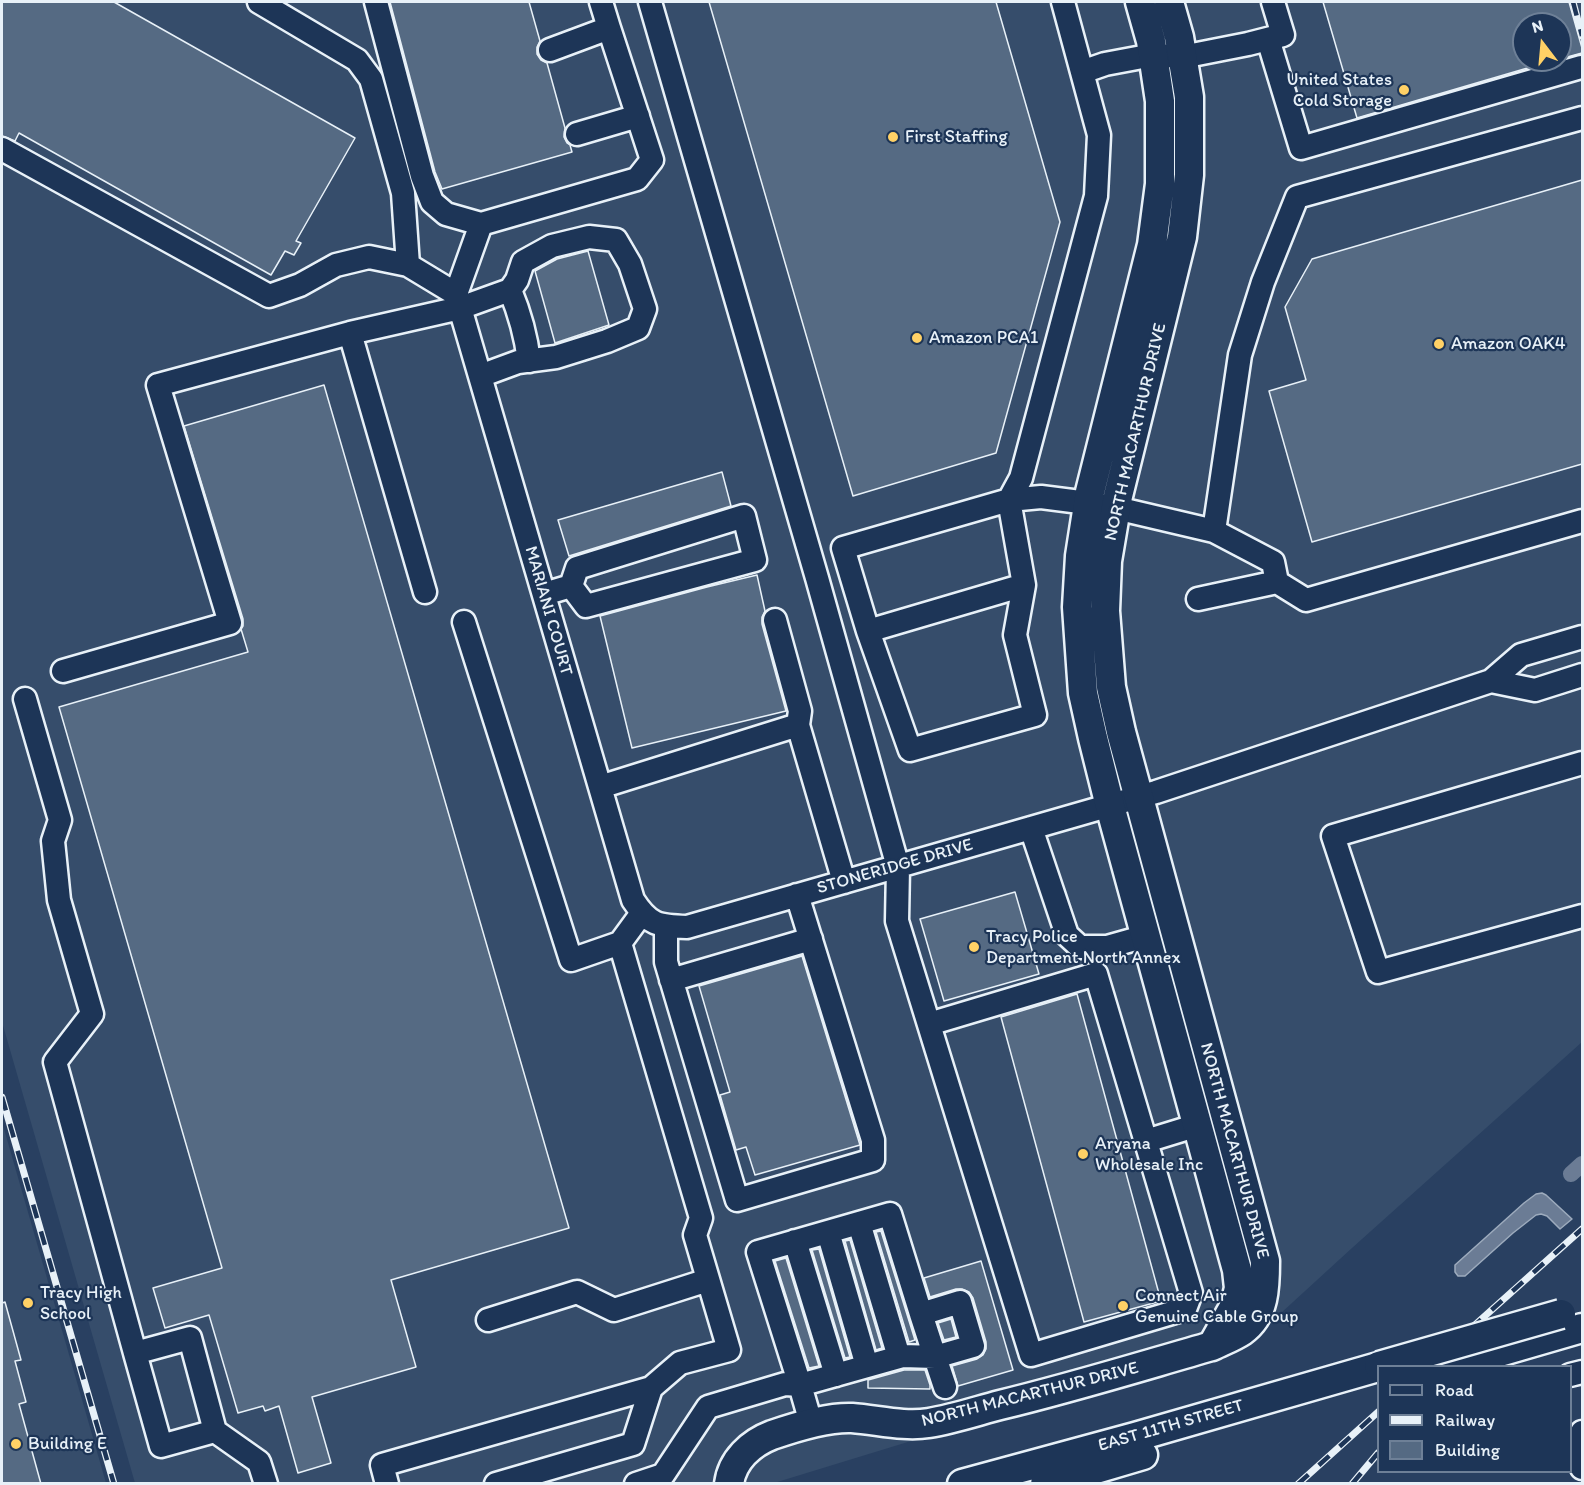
<!DOCTYPE html>
<style>
body{margin:0}
#map{position:relative;width:1584px;height:1485px;overflow:hidden;background:#294061;font-family:Itim,sans-serif}
canvas{display:block}
.frame{position:absolute;inset:0;border:3px solid #e8f1f8;pointer-events:none}
.legend{position:absolute;left:1377px;top:1365px;width:195px;height:108px;box-sizing:border-box;background:#1d3557;border:2px solid #6e8097;margin:0;padding:8px 10px;list-style:none;font-size:18px;color:#e8f1f8}
.legend li{display:flex;align-items:center;gap:12px;height:30px}
.legend b{width:30px;border:2px solid #6e8097}
.north{position:absolute;left:1512px;top:12px;width:60px;height:60px;box-sizing:border-box;background:#1d3557;border:2px solid #6e8097;border-radius:50%;rotate:344deg;font-size:16px;font-weight:700;line-height:24px;text-align:center;color:#e8f1f8}
.north::after{content:'';display:block;margin:auto;width:21px;height:27px;background:#ffd166;clip-path:polygon(50% 0,100% 100%,50% 72%,0 100%)}
</style>
<div id="map">
<canvas width="1584" height="1485"></canvas>
<div class="frame"></div>
<ul class="legend">
<li><b style="height:8px;background:#1d3557"></b>Road</li>
<li><b style="height:8px;background:#e8f1f8"></b>Railway</li>
<li><b style="height:16px;background:#556a83"></b>Building</li>
</ul>
<div class="north">N</div>
</div>
<script>
const c = document.querySelector('canvas').getContext('2d');
c.lineJoin = 'round';
function fill(path, color) {
  c.fillStyle = color;
  c.fill(path, 'evenodd');
}
function stroke(path, color, width, dash) {
  c.strokeStyle = color;
  c.lineWidth = width;
  c.lineCap = dash ? 'butt' : 'round';
  c.setLineDash(dash || []);
  c.stroke(path);
}
function drawText(font, color, halo, rows, align = 'center') {
  c.font = font + ' Itim,sans-serif';
  c.lineWidth = 4.5;
  c.setLineDash([]);
  c.textBaseline = 'middle';
  c.strokeStyle = halo;
  c.fillStyle = color;
  for (const [text, x, y, turn = 0] of rows) {
    c.save();
    c.translate(x, y);
    c.rotate((+turn || 0) * Math.PI / 180);
    c.textAlign = isNaN(turn) ? turn : align;
    if (halo) c.strokeText(text, 0, 0);
    c.fillText(text, 0, 0);
    c.restore();
  }
}
const built = new Path2D(`
 M 2,2 L 1582,2 L 1582,1042 L 1352,1248 L 1257,1335 L 774,1483 L 135,1483 L 2,1022 ZM 1524,24 L 1560,24 L 1560,60 L 1524,60 Z
 M 2,1122 L 106,1483 L 2,1483 Z`);
const water = new Path2D(`
 M 1542,1193 L 1546,1195 L 1572,1219 L 1560,1229 L 1547,1216 L 1541,1214 L 1536,1215 L 1513,1233 L 1465,1276 L 1458,1276 L 1455,1272 L 1455,1265 L 1524,1203 L 1536,1194 Z`);
const canal = new Path2D(`
 M 1571,1174 L 1582,1164`);
const building = new Path2D(`
 M 2,2 L 114,2 L 355,138 L 296,241 L 301,243 L 294,255 L 285,251 L 271,275 L 19,133 L 15,141 L 2,136 Z
 M 390,2 L 529,2 L 540,41 L 537,47 L 537,54 L 541,60 L 547,63 L 565,128 L 564,137 L 567,143 L 570,145 L 572,152 L 442,189 L 435,172 Z
 M 709,2 L 996,2 L 1060,222 L 996,453 L 853,496 Z
 M 1323,2 L 1569,2 L 1582,48 L 1582,53 L 1560,59 L 1560,24 L 1524,24 L 1524,60 L 1548,60 L 1548,62 L 1357,118 Z
 M 1582,180 L 1582,464 L 1312,542 L 1269,391 L 1306,380 L 1285,307 L 1312,259 Z
 M 588,251 L 609,325 L 555,343 L 535,271 L 557,259 Z
 M 324,385 L 569,1228 L 391,1280 L 416,1367 L 312,1397 L 331,1463 L 298,1473 L 279,1406 L 265,1411 L 263,1406 L 238,1413 L 209,1315 L 165,1328 L 153,1288 L 222,1268 L 59,707 L 248,652 L 241,629 L 243,626 L 243,619 L 184,426 Z
 M 722,472 L 731,506 L 569,556 L 558,520 Z
 M 757,575 L 765,611 L 762,617 L 762,624 L 786,711 L 632,748 L 600,616 L 707,587 Z
 M 1015,892 L 1039,974 L 944,1001 L 920,919 Z
 M 802,956 L 860,1145 L 755,1175 L 746,1147 L 736,1150 L 720,1095 L 730,1092 L 699,986 Z
 M 1077,994 L 1161,1301 L 1084,1322 L 1001,1017 Z
 M 881,1231 L 915,1340 L 909,1342 L 876,1232 Z
 M 850,1240 L 882,1348 L 876,1350 L 845,1241 Z
 M 819,1249 L 850,1357 L 845,1358 L 812,1250 Z
 M 786,1258 L 819,1366 L 809,1368 L 775,1261 Z
 M 981,1261 L 1013,1370 L 958,1386 L 952,1366 L 977,1359 L 983,1355 L 986,1349 L 986,1342 L 973,1298 L 969,1292 L 962,1289 L 956,1289 L 930,1297 L 924,1278 Z
 M 5,1302 L 21,1360 L 15,1361 L 26,1402 L 19,1404 L 41,1484 L 2,1484 L 2,1303 Z
 M 951,1319 L 956,1337 L 944,1340 L 938,1323 Z
 M 904,1370 L 925,1370 L 930,1385 L 930,1389 L 868,1388 L 868,1380 Z`);
const minor = new Path2D(`
 M 259,2 L 357,60 L 371,79 L 403,193 L 408,265
 M 376,2 L 422,176 L 432,202 L 446,214 L 481,224
 M 601,2 L 609,28
 M 650,2 L 817,578 L 898,867 L 897,921 L 1031,1355 L 1185,1309 L 1191,1293 L 1096,974 L 929,1024
 M 1063,2 L 1099,135 L 1096,196 L 1021,478 L 1009,500 L 843,548 L 868,631 L 1024,585 L 1009,500 L 1041,497 L 1088,503 L 1116,508 L 1214,531 L 1240,355 L 1263,282 L 1297,197 L 1582,118
 M 1268,39 L 1301,148 L 1581,67
 M 1082,72 L 1105,64 L 1153,55 L 1182,57 L 1248,44 L 1283,35 L 1273,2
 M 577,134 L 638,116
 M 2,149 L 269,296 L 300,285 L 336,265 L 369,257 L 408,265 L 456,294
 M 510,290 C 520,314 526,335 529,361
 M 456,294 L 633,900 C 649,925 658,926 687,927 L 1156,792 L 1491,681 L 1521,655 L 1582,637
 M 456,294 L 481,224 L 637,179 L 652,160 L 609,28 L 550,50
 M 1214,531 L 1273,562 L 1277,582
 M 425,592 L 350,333 L 460,308 L 510,290 L 517,280 L 523,262 L 552,246 L 589,237 L 616,240 L 630,264 L 645,309 L 638,328 L 607,341 L 556,357 L 518,362 L 480,376
 M 544,594 L 571,586 L 577,568 L 744,516 L 755,560 L 586,606 L 571,586
 M 1198,599 L 1277,582 L 1306,600 L 1582,521
 M 775,620 L 800,711 L 798,725
 M 464,622 L 571,960 L 620,943
 M 868,631 L 910,750 L 1035,715 L 1015,635 L 1024,585
 M 63,671 L 230,623 L 158,385 L 350,333
 M 1491,681 L 1535,690 L 1582,675
 M 25,699 L 60,820 L 53,841 L 59,900 L 92,1014 L 55,1062 L 135,1353
 M 1582,763 L 1333,836 L 1378,972 L 1582,916
 M 600,787 L 798,725 L 844,882
 M 1031,828 L 1067,935 L 1080,947 L 1107,947 L 1146,936
 M 642,913 L 620,943 L 701,1218 L 695,1235 L 729,1350 L 680,1363 L 651,1388
 M 666,927 L 666,962 L 737,1200 L 873,1160 L 873,1140 L 797,895
 M 671,980 L 811,939
 M 1146,1141 L 1198,1125
 M 859,1223 L 899,1357
 M 828,1232 L 867,1366
 M 795,1241 L 836,1375
 M 960,1302 L 973,1346 L 935,1357 L 921,1314 Z
 M 488,1320 L 577,1292 L 614,1310 L 708,1280
 M 1570,1375 L 1582,1372
 M 811,1423 L 800,1385 L 903,1356 L 935,1357 L 945,1387
 M 215,1431 L 190,1338 L 135,1353 L 161,1446 L 215,1431 L 259,1462 L 266,1484
 M 1582,1432 C 1578,1445 1579,1455 1582,1468
 M 387,1484 L 382,1465 L 651,1388 L 633,1444 L 496,1484
 M 636,1484 L 663,1475 L 708,1407 L 785,1384 L 800,1385 L 758,1252 L 890,1214 L 921,1314`);
const major = new Path2D(`
 M 1140,2 L 1151,41 L 1160,101 L 1160,184 L 1152,245 L 1090,492 L 1080,556 L 1077,607 L 1083,693 L 1093,738 L 1110,806 L 1237,1270 L 1239,1288 L 1235,1305 L 1212,1346
 M 1451,1366 L 1582,1328
 M 729,1484 C 732,1460 751,1443 772,1435 C 795,1427 827,1417 852,1418 C 878,1420 904,1427 929,1423 C 953,1419 977,1411 1000,1405 C 1071,1388 1142,1366 1212,1346 C 1222,1341 1233,1337 1242,1331 C 1265,1315 1265,1286 1265,1261 L 1121,732 L 1111,687 L 1105,611 L 1107,561 L 1118,496 L 1182,237 L 1189,175 L 1189,97 L 1179,37 L 1169,2
 M 962,1484 L 1135,1437 L 1378,1367
 M 1045,1484 L 1143,1455`);
const rail = new Path2D(`
 M 1573,2 L 1582,36
 M 2,1097 L 114,1484
 M 1429,1366 L 1582,1229
 M 1298,1484 L 1378,1412
 M 1352,1484 L 1378,1453`);
const majorBridge = new Path2D(`
 M 1379,1366 L 1561,1314`);
const markers = [
 [1404,90,6,"#ffd166"],
 [893,137,6,"#ffd166"],
 [917,338,6,"#ffd166"],
 [1439,344,6,"#ffd166"],
 [974,947,6,"#ffd166"],
 [1083,1154,6,"#ffd166"],
 [28,1303,6,"#ffd166"],
 [1123,1306,6,"#ffd166"],
 [16,1444,6,"#ffd166"]
];
const poiNames = [
 ["United States",1392,80,"right"],
 ["Cold Storage",1392,101,"right"],
 ["First Staffing",905,137],
 ["Amazon PCA1",929,338],
 ["Amazon OAK4",1451,344],
 ["Tracy Police",986,937],
 ["Department North Annex",986,958],
 ["Aryana",1095,1144],
 ["Wholesale Inc",1095,1165],
 ["Tracy High",40,1293],
 ["School",40,1314],
 ["Connect Air",1135,1296],
 ["Genuine Cable Group",1135,1317],
 ["Building E",28,1444]
];
const streetNames = [
 ["NORTH MACARTHUR DRIVE",1136,432,-77],
 ["MARIANI COURT",548,611,74],
 ["STONERIDGE DRIVE",895,867,-16],
 ["NORTH MACARTHUR DRIVE",1234,1151,75],
 ["NORTH MACARTHUR DRIVE",1030,1395,-14],
 ["EAST 11TH STREET",1171,1426,-16]
];
fill(built, '#364d6b');
fill(water, '#6b7c95');
stroke(water, '#9dabbd', 1.5);
stroke(canal, '#6b7c95', 16);
fill(building, '#556a83');
stroke(building, '#e8f1f8', 1.5);
stroke(minor, '#e8f1f8', 27);
stroke(major, '#e8f1f8', 33);
stroke(minor, '#1d3557', 22);
stroke(major, '#1d3557', 28);
stroke(rail, '#e8f1f8', 7);
stroke(rail, '#1d3557', 4.5, [14]);
stroke(majorBridge, '#e8f1f8', 33, []);
stroke(majorBridge, '#1d3557', 28);
for (const [x, y, r, color] of markers) {
  const dot = new Path2D();
  dot.arc(x, y, r, 0, 2 * Math.PI);
  c.fillStyle = color;
  c.fill(dot);
  stroke(dot, '#1d3557', 2);
}
drawText('18px', '#e8f1f8', '#1d3557', poiNames, 'left');
drawText('18px', '#e8f1f8', '#1d3557', streetNames);
</script>
